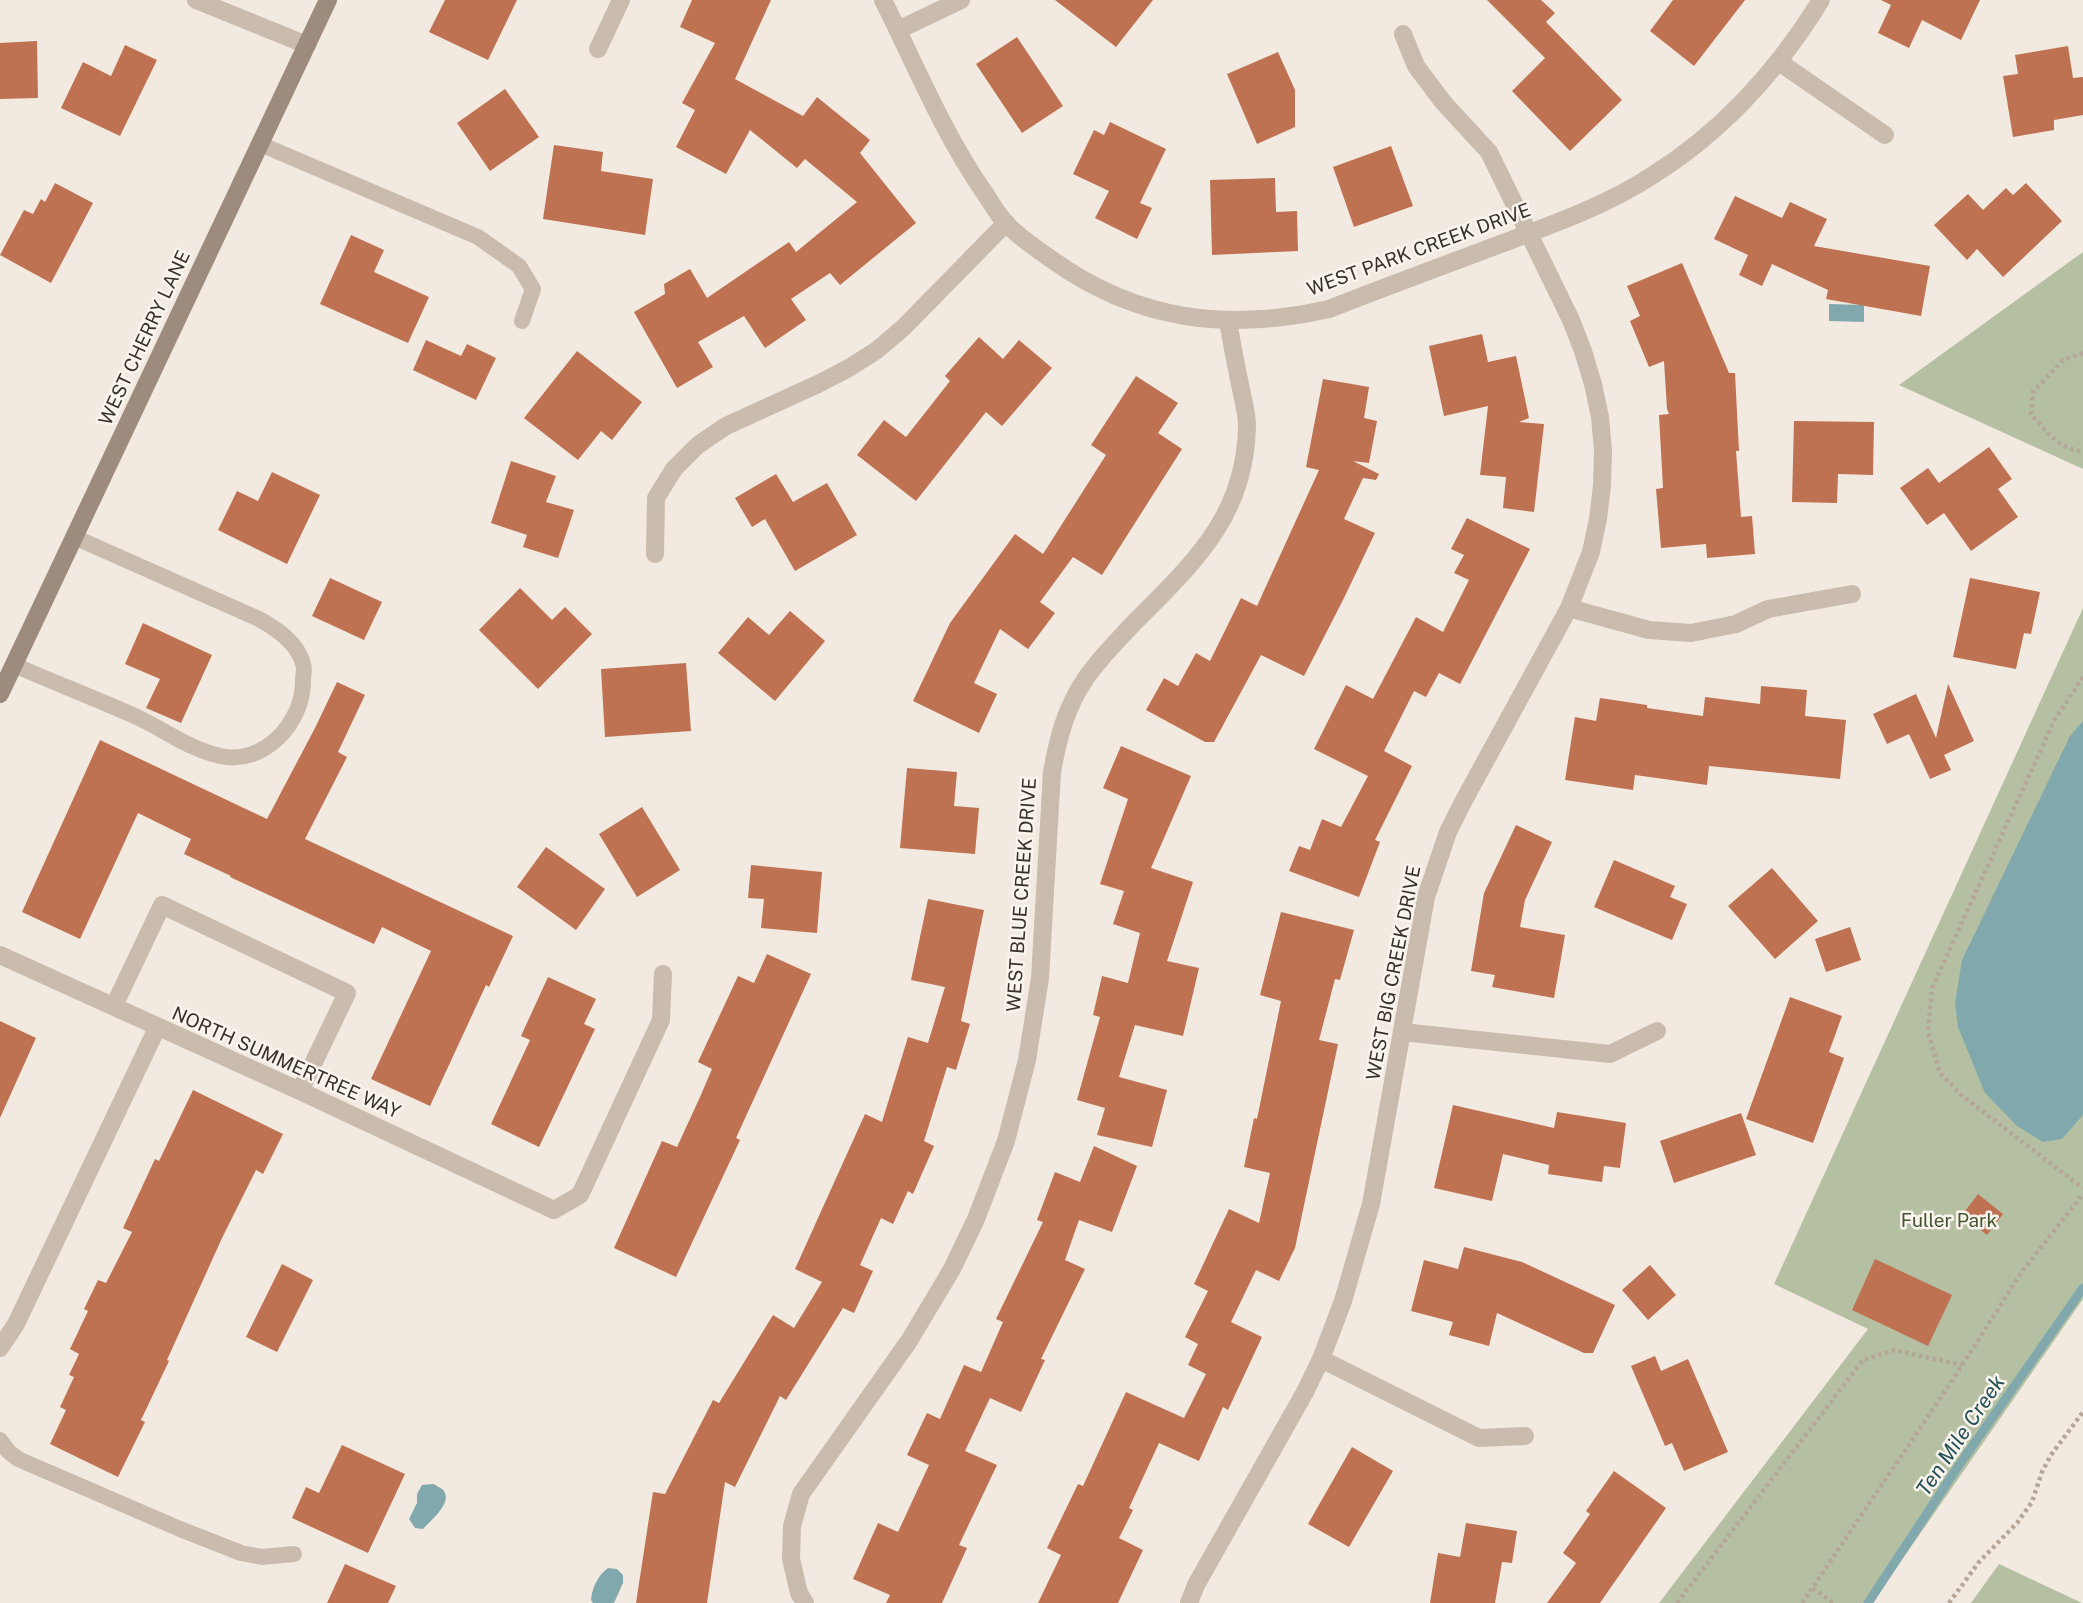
<!DOCTYPE html>
<style>
body{margin:0}
canvas{display:block;background:#f2eae0}
</style>
<canvas width="2083" height="1603"></canvas>
<script>
const c = document.querySelector('canvas').getContext('2d');
c.lineJoin = 'round';
function fill(path, color) {
  c.fillStyle = color;
  c.fill(path, 'evenodd');
}
function stroke(path, color, width, dash) {
  c.strokeStyle = color;
  c.lineWidth = width;
  c.lineCap = dash ? 'butt' : 'round';
  c.setLineDash(dash || []);
  c.stroke(path);
}
function drawText(font, color, halo, rows, align = 'center') {
  c.font = font + ' "Public Sans",sans-serif';
  c.lineWidth = 5;
  c.setLineDash([]);
  c.textBaseline = 'middle';
  c.strokeStyle = halo;
  c.fillStyle = color;
  for (const [text, x, y, turn = 0] of rows) {
    c.save();
    c.translate(x, y);
    c.rotate((+turn || 0) * Math.PI / 180);
    c.textAlign = isNaN(turn) ? turn : align;
    if (halo) c.strokeText(text, 0, 0);
    c.fillText(text, 0, 0);
    c.restore();
  }
}
const green = new Path2D(`
 M 2083,252 L 2083,469 L 1899,385 Z
 M 2083,608 L 2083,1299 L 1872,1603 L 1659,1603 L 1868,1329 L 1774,1284 Z
 M 1999,1564 L 2082,1603 L 1971,1603 Z`);
const water = new Path2D(`
 M 1829,304 L 1864,305 L 1864,322 L 1829,321 Z
 M 2083,721 L 2083,1115 L 2062,1139 L 2043,1142 L 2017,1126 L 1985,1093 L 1958,1027 L 1955,1003 L 1962,960 L 2070,736 Z
 M 433,1484 C 434,1484 443,1489 443,1490 C 454,1502 430,1521 423,1529 L 415,1528 L 409,1519 L 417,1503 L 417,1494 L 422,1485 Z
 M 608,1568 L 617,1569 L 623,1575 L 623,1583 L 614,1603 L 593,1603 L 591,1600 C 592,1588 598,1575 608,1568 Z`);
const stream = new Path2D(`
 M 1868,1603 L 1955,1471 L 2083,1288`);
const building = new Path2D(`
 M 445,0 L 517,0 L 488,60 L 429,32 Z
 M 692,0 L 771,0 L 735,79 L 803,116 L 817,97 L 870,140 L 860,153 L 916,223 L 840,285 L 830,273 L 791,299 L 806,320 L 765,348 L 744,316 L 698,342 L 713,367 L 677,388 L 634,312 L 665,294 L 664,284 L 690,269 L 707,298 L 789,242 L 796,252 L 857,202 L 805,159 L 797,168 L 750,130 L 726,174 L 676,147 L 695,110 L 682,103 L 715,43 L 680,27 Z
 M 1055,0 L 1153,0 L 1116,47 Z
 M 1487,0 L 1541,0 L 1555,13 L 1546,22 L 1622,100 L 1570,151 L 1512,91 L 1545,58 Z
 M 1673,0 L 1745,0 L 1694,66 L 1650,31 Z
 M 1881,0 L 1980,0 L 1961,40 L 1922,20 L 1909,48 L 1878,33 L 1891,5 Z
 M 1017,37 L 1063,106 L 1022,133 L 976,64 Z
 M 37,41 L 38,98 L 0,99 L 0,43 Z
 M 125,45 L 157,60 L 120,136 L 61,108 L 83,62 L 111,76 Z
 M 2068,46 L 2073,78 L 2083,77 L 2083,115 L 2054,120 L 2054,130 L 2013,137 L 2003,76 L 2018,74 L 2015,55 Z
 M 1278,52 L 1295,90 L 1295,127 L 1257,144 L 1227,74 Z
 M 505,89 L 539,137 L 490,171 L 457,123 Z
 M 1110,122 L 1166,149 L 1140,203 L 1152,208 L 1137,239 L 1095,218 L 1109,191 L 1073,174 L 1094,130 L 1104,135 Z
 M 554,145 L 603,152 L 601,171 L 653,179 L 645,235 L 543,219 Z
 M 1391,146 L 1413,206 L 1354,227 L 1333,167 Z
 M 1275,178 L 1276,212 L 1297,211 L 1298,251 L 1212,255 L 1210,180 Z
 M 55,183 L 93,203 L 51,283 L 0,255 L 24,210 L 33,214 L 41,199 L 45,202 Z
 M 2026,183 L 2062,221 L 2003,277 L 1977,249 L 1967,260 L 1934,225 L 1968,194 L 1983,210 L 2006,188 L 2013,195 Z
 M 1735,196 L 1782,218 L 1790,202 L 1827,219 L 1814,246 L 1930,266 L 1921,316 L 1826,299 L 1828,290 L 1772,264 L 1762,286 L 1739,275 L 1748,255 L 1714,239 Z
 M 351,235 L 384,250 L 374,272 L 429,297 L 408,343 L 320,304 Z
 M 1682,263 L 1729,373 L 1735,373 L 1739,451 L 1736,451 L 1741,517 L 1752,516 L 1755,554 L 1707,558 L 1706,544 L 1661,548 L 1656,489 L 1663,488 L 1659,415 L 1669,414 L 1667,409 L 1664,361 L 1649,367 L 1630,321 L 1640,316 L 1627,286 Z
 M 1482,334 L 1488,362 L 1516,356 L 1529,418 L 1519,422 L 1544,424 L 1534,512 L 1503,508 L 1506,477 L 1480,475 L 1488,406 L 1444,416 L 1429,346 Z
 M 979,337 L 1003,359 L 1019,340 L 1052,368 L 1002,426 L 986,412 L 916,501 L 857,455 L 884,420 L 906,437 L 950,381 L 945,376 Z
 M 426,340 L 461,356 L 467,344 L 496,358 L 476,400 L 413,370 Z
 M 577,351 L 642,402 L 612,440 L 601,431 L 578,460 L 524,418 Z
 M 1136,376 L 1178,403 L 1158,433 L 1182,449 L 1102,575 L 1073,557 L 1040,602 L 1055,613 L 1028,649 L 1000,629 L 974,683 L 997,694 L 979,733 L 913,701 L 950,623 L 1015,534 L 1043,554 L 1106,455 L 1091,445 Z
 M 1323,379 L 1369,387 L 1364,418 L 1377,421 L 1369,463 L 1353,461 L 1379,474 L 1376,480 L 1363,478 L 1344,519 L 1375,533 L 1344,598 L 1304,676 L 1261,655 L 1214,742 L 1205,742 L 1146,710 L 1164,678 L 1178,686 L 1196,653 L 1210,661 L 1241,598 L 1257,606 L 1319,470 L 1306,467 Z
 M 1794,421 L 1874,422 L 1873,475 L 1838,474 L 1837,503 L 1792,502 Z
 M 1989,447 L 2012,479 L 1998,489 L 2018,517 L 1971,551 L 1944,513 L 1927,525 L 1900,488 L 1928,468 L 1939,483 Z
 M 511,461 L 556,476 L 546,502 L 574,510 L 558,558 L 523,547 L 527,535 L 491,523 Z
 M 272,472 L 320,495 L 287,564 L 218,530 L 237,491 L 258,501 Z
 M 776,474 L 793,502 L 827,483 L 857,535 L 795,571 L 765,519 L 752,527 L 735,498 Z
 M 1467,518 L 1530,549 L 1460,684 L 1439,673 L 1426,697 L 1414,691 L 1384,751 L 1412,766 L 1375,840 L 1380,842 L 1359,897 L 1289,871 L 1299,846 L 1310,850 L 1322,819 L 1341,827 L 1368,776 L 1314,749 L 1346,685 L 1373,699 L 1416,617 L 1443,632 L 1469,580 L 1454,573 L 1464,555 L 1451,549 Z
 M 330,578 L 382,602 L 364,640 L 312,616 Z
 M 1970,578 L 2040,592 L 2031,634 L 2024,633 L 2016,669 L 1953,657 Z
 M 520,588 L 552,620 L 565,607 L 592,634 L 538,689 L 479,630 Z
 M 790,611 L 825,641 L 775,701 L 718,653 L 748,617 L 769,635 Z
 M 143,623 L 212,655 L 181,723 L 146,708 L 160,679 L 125,664 Z
 M 686,663 L 691,731 L 605,737 L 601,669 Z
 M 337,682 L 365,695 L 338,752 L 347,757 L 305,839 L 513,936 L 489,987 L 486,985 L 430,1106 L 371,1079 L 431,951 L 382,927 L 374,944 L 230,877 L 231,876 L 184,854 L 191,839 L 138,813 L 80,939 L 22,912 L 100,740 L 267,819 L 315,728 Z
 M 1948,684 L 1974,741 L 1944,755 L 1951,770 L 1930,779 L 1909,734 L 1887,744 L 1873,714 L 1916,694 L 1936,738 Z
 M 1761,686 L 1807,690 L 1805,716 L 1846,720 L 1840,779 L 1709,766 L 1707,785 L 1635,775 L 1633,790 L 1565,780 L 1575,717 L 1596,721 L 1600,698 L 1647,705 L 1647,708 L 1703,716 L 1705,697 L 1760,704 Z
 M 1121,746 L 1191,776 L 1151,868 L 1193,882 L 1167,961 L 1199,968 L 1183,1036 L 1135,1025 L 1119,1077 L 1167,1090 L 1152,1147 L 1097,1135 L 1105,1108 L 1077,1100 L 1100,1017 L 1093,1015 L 1102,976 L 1128,983 L 1140,933 L 1113,924 L 1124,891 L 1100,884 L 1128,799 L 1103,788 Z
 M 907,768 L 957,772 L 954,806 L 979,808 L 975,854 L 900,848 Z
 M 642,807 L 680,870 L 637,897 L 599,834 Z
 M 1516,825 L 1552,842 L 1525,900 L 1520,927 L 1565,935 L 1554,998 L 1492,987 L 1495,975 L 1471,971 L 1484,893 Z
 M 546,847 L 605,889 L 576,930 L 517,887 Z
 M 1614,860 L 1675,886 L 1670,897 L 1687,904 L 1672,940 L 1594,907 Z
 M 751,865 L 822,872 L 817,933 L 761,928 L 764,899 L 748,898 Z
 M 1772,868 L 1818,921 L 1775,959 L 1728,906 Z
 M 928,899 L 984,910 L 961,1021 L 970,1024 L 956,1070 L 947,1067 L 924,1141 L 934,1146 L 913,1194 L 908,1191 L 893,1224 L 881,1218 L 860,1265 L 873,1271 L 854,1313 L 843,1308 L 786,1400 L 780,1396 L 735,1487 L 725,1482 L 707,1603 L 636,1603 L 653,1492 L 665,1494 L 713,1400 L 719,1403 L 773,1315 L 794,1328 L 822,1282 L 795,1269 L 865,1114 L 882,1122 L 908,1037 L 928,1043 L 945,987 L 911,980 Z
 M 1281,912 L 1354,930 L 1340,980 L 1335,979 L 1319,1040 L 1338,1044 L 1295,1248 L 1279,1281 L 1256,1270 L 1231,1322 L 1262,1337 L 1228,1410 L 1223,1407 L 1199,1461 L 1159,1443 L 1129,1508 L 1133,1510 L 1119,1538 L 1143,1550 L 1118,1603 L 1038,1603 L 1061,1555 L 1047,1548 L 1078,1484 L 1083,1486 L 1126,1392 L 1184,1418 L 1206,1374 L 1188,1365 L 1198,1344 L 1185,1337 L 1208,1291 L 1194,1284 L 1229,1209 L 1259,1223 L 1270,1173 L 1244,1167 L 1254,1118 L 1257,1119 L 1281,1001 L 1260,995 Z
 M 1850,927 L 1861,960 L 1826,972 L 1815,939 Z
 M 767,954 L 811,974 L 736,1138 L 740,1140 L 676,1277 L 614,1248 L 662,1141 L 677,1147 L 700,1097 L 712,1069 L 698,1062 L 738,976 L 754,983 Z
 M 548,977 L 596,999 L 584,1024 L 595,1029 L 539,1147 L 491,1124 L 530,1040 L 521,1036 Z
 M 1790,997 L 1842,1016 L 1829,1052 L 1844,1058 L 1813,1143 L 1746,1119 Z
 M 0,1021 L 36,1038 L 0,1118 Z
 M 193,1090 L 283,1134 L 263,1174 L 256,1170 L 222,1238 L 167,1360 L 169,1361 L 141,1420 L 145,1422 L 118,1477 L 50,1444 L 66,1410 L 60,1407 L 74,1377 L 69,1375 L 79,1354 L 70,1349 L 88,1311 L 84,1309 L 98,1280 L 106,1283 L 132,1232 L 123,1228 L 155,1159 L 159,1161 Z
 M 1453,1105 L 1554,1128 L 1557,1112 L 1626,1123 L 1620,1168 L 1604,1166 L 1602,1182 L 1548,1174 L 1549,1165 L 1503,1154 L 1492,1201 L 1434,1188 Z
 M 1741,1113 L 1756,1155 L 1674,1183 L 1660,1141 Z
 M 1094,1146 L 1137,1166 L 1112,1232 L 1079,1220 L 1065,1260 L 1085,1269 L 1041,1359 L 1045,1360 L 1021,1412 L 990,1398 L 965,1451 L 997,1465 L 959,1545 L 967,1548 L 942,1603 L 886,1603 L 890,1595 L 853,1579 L 878,1523 L 898,1532 L 929,1465 L 907,1455 L 927,1413 L 940,1419 L 964,1365 L 981,1372 L 1003,1322 L 996,1319 L 1043,1222 L 1037,1220 L 1055,1172 L 1080,1182 Z
 M 1978,1194 L 2003,1214 L 1987,1235 L 1962,1215 Z
 M 1464,1247 L 1522,1262 L 1615,1305 L 1593,1353 L 1584,1353 L 1497,1313 L 1489,1346 L 1449,1335 L 1453,1322 L 1411,1311 L 1424,1260 L 1458,1269 Z
 M 1875,1259 L 1952,1295 L 1928,1346 L 1852,1310 Z
 M 282,1264 L 313,1280 L 277,1352 L 246,1337 Z
 M 1650,1265 L 1676,1295 L 1648,1320 L 1622,1290 Z
 M 1655,1356 L 1661,1371 L 1688,1359 L 1728,1452 L 1684,1471 L 1672,1443 L 1665,1446 L 1631,1366 Z
 M 342,1445 L 405,1474 L 368,1553 L 292,1518 L 306,1487 L 319,1493 Z
 M 1352,1447 L 1393,1471 L 1349,1547 L 1308,1524 Z
 M 1614,1471 L 1666,1508 L 1600,1603 L 1547,1603 L 1576,1563 L 1563,1553 L 1590,1514 L 1586,1511 Z
 M 1466,1523 L 1517,1531 L 1512,1563 L 1502,1562 L 1495,1603 L 1430,1603 L 1438,1553 L 1460,1557 Z
 M 345,1564 L 396,1586 L 388,1603 L 327,1603 Z`);
const path = new Path2D(`
 M 2083,353 L 2063,360 L 2033,392 L 2031,414 C 2045,430 2061,451 2083,451
 M 2083,677 L 2054,721 L 1932,988 L 1928,1032 L 1940,1073 L 1961,1095 L 2083,1188
 M 1813,1588 L 1833,1603
 M 1677,1603 L 1863,1360 L 1894,1350 L 1962,1365
 M 1802,1603 L 1952,1381 L 2023,1270 L 2083,1194
 M 1949,1603 L 1979,1562 L 2017,1523 L 2032,1502 L 2042,1472 L 2051,1455 L 2083,1412`);
const service = new Path2D(`
 M 260,144 L 478,237 L 519,266 L 533,289 L 522,321
 M 14,665 C 55,683 97,699 137,717 C 165,730 189,749 220,756 C 264,766 304,722 303,680 C 303,675 305,669 303,664 C 298,643 277,629 259,619 L 74,537
 M 0,1440 L 8,1451 L 18,1459 L 180,1529 L 241,1553 L 262,1557 L 294,1554`);
const minor = new Path2D(`
 M 196,0 L 307,45
 M 898,30 L 961,0
 M 598,49 L 621,0
 M 1779,62 L 1885,135
 M 655,554 L 656,498 L 674,469 L 698,445 L 726,426 L 818,384 L 849,368 L 877,350 L 903,328 L 1006,223
 M 1569,608 L 1649,630 L 1691,633 L 1736,624 L 1768,609 L 1852,594
 M 0,955 L 300,1091 L 554,1210 L 580,1195 L 661,1020 L 663,974
 M 114,1006 L 162,905 L 347,993 L 300,1091
 M 1402,1032 L 1610,1054 L 1657,1031
 M 0,1348 L 16,1324 L 157,1028
 M 1321,1359 L 1479,1438 L 1525,1436
 M 805,1603 L 799,1593 L 791,1559 L 792,1526 L 801,1494 L 909,1341 L 952,1269 L 976,1219 L 1006,1141 L 1027,1060 L 1040,978 L 1052,772 C 1058,738 1066,707 1086,678 C 1099,659 1116,642 1131,626 C 1191,565 1246,518 1247,425 C 1247,413 1243,401 1241,389 C 1236,366 1232,344 1228,321
 M 1189,1603 L 1196,1585 L 1305,1392 L 1321,1359 L 1343,1301 L 1371,1204 L 1426,897 L 1448,832 L 1463,802 L 1569,608 L 1591,552 L 1598,519 L 1602,485 L 1603,451 L 1600,417 L 1593,384 L 1583,351 L 1571,320 L 1489,152 L 1443,102 L 1416,66 L 1403,34`);
const tertiary = new Path2D(`
 M 883,0 C 915,64 943,133 984,192 C 991,202 997,214 1006,223 C 1018,237 1036,248 1051,259 C 1137,321 1228,332 1329,309 C 1385,287 1442,266 1498,245 C 1551,225 1606,206 1653,175 C 1723,131 1778,70 1821,0`);
const secondary = new Path2D(`
 M 0,694 L 328,0`);
const streetNames = [
 ["WEST PARK CREEK DRIVE",1419,250,-20],
 ["WEST CHERRY LANE",145,338,-65],
 ["WEST BLUE CREEK DRIVE",1022,895,-86],
 ["WEST BIG CREEK DRIVE",1394,973,-79],
 ["NORTH SUMMERTREE WAY",286,1063,24]
];
const parkNames = [
 ["Fuller Park",1949,1221]
];
const waterNames = [
 ["Ten Mile Creek",1961,1436,-56]
];
fill(green, '#b4c0a1');
fill(water, '#81a9ad');
stroke(stream, '#81a9ad', 9);
fill(building, '#be7252');
stroke(path, '#b5a697', 4.5, [3.5, 3.5]);
stroke(service, '#c9bbad', 16);
stroke(minor, '#c9bbad', 18);
stroke(tertiary, '#c9bbad', 18);
stroke(secondary, '#9d8b7e', 18);
drawText('19px', '#38302b', '#f9f4ed', streetNames);
drawText('19px', '#455530', '#f9f4ed', parkNames);
drawText('italic 21px', '#235157', '#f9f4ed', waterNames);
</script>
